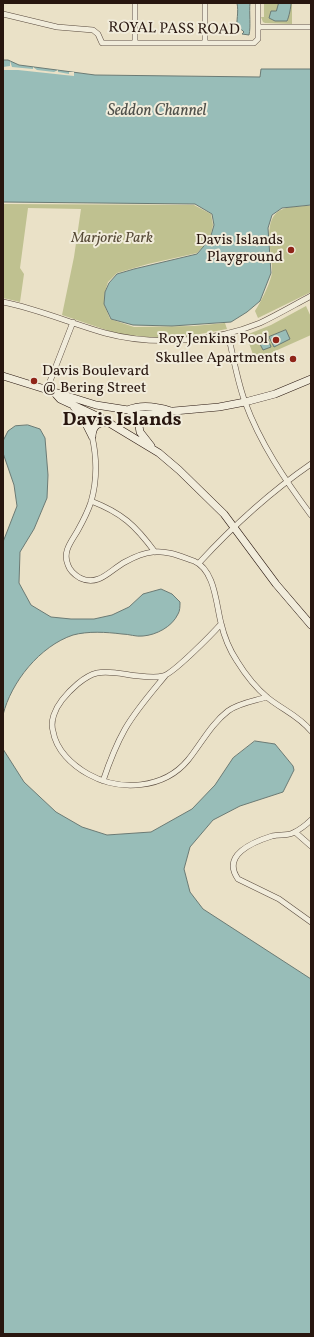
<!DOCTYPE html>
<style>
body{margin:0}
#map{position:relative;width:314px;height:1337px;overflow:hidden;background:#eae1c7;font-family:Vollkorn,serif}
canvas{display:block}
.frame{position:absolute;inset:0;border:4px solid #28160f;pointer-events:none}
</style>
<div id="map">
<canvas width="314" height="1337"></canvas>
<div class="frame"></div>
</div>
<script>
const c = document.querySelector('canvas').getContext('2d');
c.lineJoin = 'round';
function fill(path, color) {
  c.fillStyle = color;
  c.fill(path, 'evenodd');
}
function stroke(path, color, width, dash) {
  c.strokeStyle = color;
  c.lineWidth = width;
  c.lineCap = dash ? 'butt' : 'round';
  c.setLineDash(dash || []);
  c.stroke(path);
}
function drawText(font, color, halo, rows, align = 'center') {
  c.font = font + ' Vollkorn,serif';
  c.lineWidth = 4;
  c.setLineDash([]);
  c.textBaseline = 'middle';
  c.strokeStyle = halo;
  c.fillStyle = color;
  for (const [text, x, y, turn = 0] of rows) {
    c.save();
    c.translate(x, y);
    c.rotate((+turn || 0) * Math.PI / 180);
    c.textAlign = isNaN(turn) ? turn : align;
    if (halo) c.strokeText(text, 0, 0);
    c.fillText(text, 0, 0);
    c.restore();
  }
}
const green = new Path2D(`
 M 264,3 L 292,3 L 292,24 L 265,23 L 263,22 L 261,17 L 264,17 Z
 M 3,204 L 194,205 L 211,214 L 213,225 L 210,239 L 197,253 L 148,264 L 117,273 L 108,282 L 105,292 L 104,304 L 110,319 L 134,327 L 194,326 L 225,323 L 227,329 L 184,337 L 158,338 L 118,334 L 62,315 L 74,257 L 81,209 L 28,208 L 20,268 L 24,274 L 20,302 L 3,298 Z
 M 311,206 L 311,292 L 258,318 L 255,311 C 260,303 272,281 272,271 C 273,254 260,217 283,209 C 291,206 303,206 311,206 Z
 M 306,306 L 311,317 L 311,335 L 255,360 L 246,335 L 271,325 Z`);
const water = new Path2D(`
 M 237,3 L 250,3 C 249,12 251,27 249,35 L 242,34 L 244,32 L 242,30 L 240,29 L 239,31 L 237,30 C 236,21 239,12 237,3 Z
 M 279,3 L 291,3 C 291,7 289,17 287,21 L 275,21 L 269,18 L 271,11 L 276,11 Z
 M 3,60 L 8,60 L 19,65 L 95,75 L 260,77 L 261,69 L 311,69 L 311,205 L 282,208 L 272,215 L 268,228 L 271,273 L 260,301 L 247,312 L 231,322 L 172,326 L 133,325 L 111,319 L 104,304 L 105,292 L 109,283 L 117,274 L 134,269 L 197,254 L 210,239 L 214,225 L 212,214 L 195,204 L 3,202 Z
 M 286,330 L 290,339 L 274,347 L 269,337 Z
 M 268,339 L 271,347 L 263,350 L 260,344 L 263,342 L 264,340 Z
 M 28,425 L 40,429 L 45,438 L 48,475 L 47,498 L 34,529 L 20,552 L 19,583 L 31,605 L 51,617 L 71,619 L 94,619 L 112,615 L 129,607 L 143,594 L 161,589 L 172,594 L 180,602 C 180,606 180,611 178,614 C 172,627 156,635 143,636 C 136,637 129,634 122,634 C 106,632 88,631 73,635 C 40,646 11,682 3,715 L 3,542 L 17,506 L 14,485 L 3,453 L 3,441 L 8,431 L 15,426 Z
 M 255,741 L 275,744 L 293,766 L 294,770 L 283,792 L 240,806 L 213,820 L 190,847 L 184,869 L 190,892 L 203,909 L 311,979 L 311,1334 L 3,1334 L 3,749 L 24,782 L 56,812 L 82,827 L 107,835 L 151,832 L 192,809 L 215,785 L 233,758 Z`);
const pier = new Path2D(`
 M 10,61 L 12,67 L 33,69 L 33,67 L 37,70 L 54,72 L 58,70 L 58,72 L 69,74 L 69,72 L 74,72 L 74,76 L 18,70 L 3,70 L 3,67 L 10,66 Z`);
const street = new Path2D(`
 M 135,3 L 135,43
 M 3,14 L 57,27 L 93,30 L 98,34 L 102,43 L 254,43 L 258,39 L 258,3
 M 258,27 L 311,27
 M 205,43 L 205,3
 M 3,302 C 38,309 70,323 105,333 C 153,346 214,342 260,323 C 277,315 294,305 311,296
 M 228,333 C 233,356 237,380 245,402 C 260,443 285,480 311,515
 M 47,389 L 73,322
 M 92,436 C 97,458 97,481 91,502 C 88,511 83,521 78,530 C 72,541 62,551 68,565 C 70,571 75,575 80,578 C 99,587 110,570 125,562 C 134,557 144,553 153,552 C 167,550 182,557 194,561 C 215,570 216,604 221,623 C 224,636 229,649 237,661 C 245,674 256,688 268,698 C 283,710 299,716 311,731
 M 91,501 C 122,513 135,525 155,552
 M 199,563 C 233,526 269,493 311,464
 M 221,624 C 213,633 173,674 163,676 C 156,678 147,677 139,676 C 126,675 110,670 97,673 C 84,676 70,690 62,700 C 55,709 50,721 53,731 C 56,750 72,765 88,774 C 120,792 164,789 188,760 C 201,744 211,724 228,711 C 239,703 254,701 267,697
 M 103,781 C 109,763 116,745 125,729 C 136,710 151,693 165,676
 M 311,820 C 306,825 299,830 293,833 C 286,836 279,834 272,836 C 253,842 221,855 238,879 L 279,899 L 311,922
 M 295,832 L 311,846`);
const secondary = new Path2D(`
 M 3,376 L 96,405 L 128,410 L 137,414 L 160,414 L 174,411 L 219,407 L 245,402 L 275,394 L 311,379
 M 53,391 L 60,399 L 101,418 L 159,453 L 179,470 L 224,514 L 276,584 L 311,625
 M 74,407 L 83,418 L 92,436
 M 128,410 C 141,404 158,407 171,411
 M 137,414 L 140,432 L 151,446
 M 92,436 C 93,425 98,422 109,423`);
const markers = [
 [291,250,4,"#8f2418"],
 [276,340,4,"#8f2418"],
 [293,359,4,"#8f2418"],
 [34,381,4,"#8f2418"]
];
const streetNames = [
 ["ROYAL PASS ROAD",174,30,1]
];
const parkNames = [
 ["Marjorie Park",112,239]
];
const poiNames = [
 ["Davis Islands",283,241],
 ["Playground",283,258],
 ["Roy Jenkins Pool",268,340],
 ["Skullee Apartments",285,359],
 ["Davis Boulevard",42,372,"left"],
 ["@ Bering Street",42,389,"left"]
];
const waterNames = [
 ["Seddon Channel",157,112]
];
const districtNames = [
 ["Davis Islands",122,422]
];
fill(green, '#bfc190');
fill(water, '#98bdb8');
stroke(water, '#6b7a74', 1);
fill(pier, '#eae1c7');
stroke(street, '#58493d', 6);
stroke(secondary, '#28160f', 8);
stroke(street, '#f1ecdb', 5);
stroke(secondary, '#f1ecdb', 7);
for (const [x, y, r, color] of markers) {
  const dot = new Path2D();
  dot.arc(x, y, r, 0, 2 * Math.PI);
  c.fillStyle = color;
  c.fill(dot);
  stroke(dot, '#f1ecdb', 1.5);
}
drawText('15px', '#28160f', '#f1ecdb', streetNames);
drawText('italic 15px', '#554936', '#f1ecdb', parkNames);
drawText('15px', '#28160f', '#f1ecdb', poiNames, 'right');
drawText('italic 16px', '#4f504a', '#f1ecdb', waterNames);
drawText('bold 19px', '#28160f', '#f1ecdb', districtNames);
</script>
